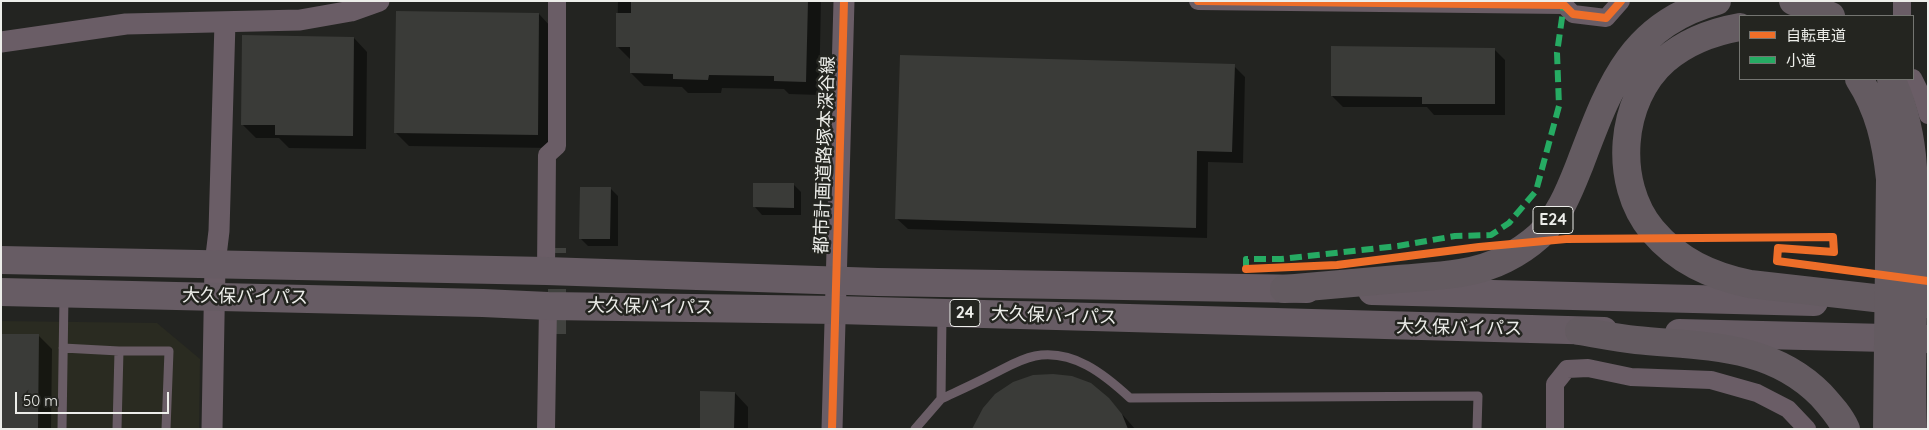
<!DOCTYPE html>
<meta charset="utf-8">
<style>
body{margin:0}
#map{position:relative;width:1929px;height:430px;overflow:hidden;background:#232421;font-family:Quicksand,"Noto Sans JP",sans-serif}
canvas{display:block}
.frame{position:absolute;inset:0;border:2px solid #edeeea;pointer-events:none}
.legend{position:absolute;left:1739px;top:15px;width:175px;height:65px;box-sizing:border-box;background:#242520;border:1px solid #747571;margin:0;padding:6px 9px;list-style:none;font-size:15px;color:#edeeea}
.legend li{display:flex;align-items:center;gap:10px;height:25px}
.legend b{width:25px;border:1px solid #747571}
.scale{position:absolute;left:15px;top:392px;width:154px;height:22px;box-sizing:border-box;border:2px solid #edeeea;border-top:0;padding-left:6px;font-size:15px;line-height:18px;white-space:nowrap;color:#edeeea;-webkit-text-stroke:4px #242520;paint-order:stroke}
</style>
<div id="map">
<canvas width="1929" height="430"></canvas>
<div class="frame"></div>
<ul class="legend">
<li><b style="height:6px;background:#ee6e29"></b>自転車道</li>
<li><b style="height:6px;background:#26ab63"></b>小道</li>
</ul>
<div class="scale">50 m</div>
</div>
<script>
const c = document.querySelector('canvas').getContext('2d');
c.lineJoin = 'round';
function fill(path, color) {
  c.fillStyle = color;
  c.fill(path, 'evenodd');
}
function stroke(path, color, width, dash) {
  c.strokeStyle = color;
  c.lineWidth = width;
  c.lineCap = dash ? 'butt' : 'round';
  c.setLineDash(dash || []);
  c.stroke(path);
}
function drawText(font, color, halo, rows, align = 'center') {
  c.font = font + ' Quicksand,"Noto Sans JP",sans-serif';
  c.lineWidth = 5;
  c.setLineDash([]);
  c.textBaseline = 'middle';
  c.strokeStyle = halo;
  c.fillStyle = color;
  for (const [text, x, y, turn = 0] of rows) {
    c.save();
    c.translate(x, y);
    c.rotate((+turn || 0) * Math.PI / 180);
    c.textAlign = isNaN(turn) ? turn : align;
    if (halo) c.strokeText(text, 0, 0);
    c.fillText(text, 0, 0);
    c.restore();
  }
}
const built = new Path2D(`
 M 1,321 L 157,323 L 200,359 L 199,429 L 1,429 Z`);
const shadow = new Path2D(`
 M 618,1 L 821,1 L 819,95 L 789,94 L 784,89 L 722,88 L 721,93 L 688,93 L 682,87 L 644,86 L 631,73 L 631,60 L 617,46 Z
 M 539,14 L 552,28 L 551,148 L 409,146 L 395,132 Z
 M 354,38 L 367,52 L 366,149 L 289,148 L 279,138 L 256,138 L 242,124 Z
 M 1494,49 L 1505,60 L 1505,115 L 1434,115 L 1427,107 L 1343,107 L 1332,96 Z
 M 1234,66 L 1245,77 L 1243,163 L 1208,162 L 1207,238 L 908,229 L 896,218 Z
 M 793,184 L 801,192 L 801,215 L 762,215 L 755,207 Z
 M 611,189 L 618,196 L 618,246 L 588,246 L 580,238 Z
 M 39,336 L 52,349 L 51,429 L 1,429 Z
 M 735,393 L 748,407 L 748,429 L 701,429 Z
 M 1109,399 L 1135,429 L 975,429 Z`);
const building = new Path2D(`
 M 631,1 L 808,1 L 806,82 L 774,81 L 774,76 L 709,75 L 708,80 L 673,79 L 673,74 L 630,73 L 630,47 L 616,47 L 616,13 L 631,13 Z
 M 396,11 L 539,13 L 538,135 L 394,133 Z
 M 242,35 L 354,37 L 353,136 L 275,135 L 275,125 L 241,125 Z
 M 1331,46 L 1495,48 L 1495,104 L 1422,104 L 1422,97 L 1331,96 Z
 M 900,55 L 1235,64 L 1232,152 L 1197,151 L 1196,228 L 895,219 Z
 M 753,183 L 794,183 L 794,208 L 753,207 Z
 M 580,187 L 611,187 L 610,239 L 579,239 Z
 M 1,334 L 39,334 L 38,429 L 1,429 Z
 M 1053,374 L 1072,376 L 1091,383 L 1109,398 L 1122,414 L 1128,429 L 972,429 L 983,408 L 995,394 L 1013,382 L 1033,375 Z
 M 700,391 L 735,392 L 734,429 L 700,429 Z`);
const minorTunnel = new Path2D(`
 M 557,334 L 557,248`);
const service = new Path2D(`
 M 63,348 L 119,351 L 117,429
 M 119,351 L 169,351 L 166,429
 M 941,399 C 958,391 976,383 993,374 C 1007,367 1020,359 1035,356 C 1073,349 1104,374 1130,398 L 1478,396 L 1477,429
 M 62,429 L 64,296
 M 915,429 L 941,399 L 942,316`);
const minor = new Path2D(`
 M 1198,1 L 1564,5 L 1573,14 L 1606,18 L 1621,1
 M 1902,1 L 1902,16
 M 1913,78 L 1922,96 L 1928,115
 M 546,271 L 547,155 L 557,146 L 557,1
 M 546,429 L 548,306
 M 1555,429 L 1555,384 L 1567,369 L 1588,368 L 1631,377 L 1711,380 L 1757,393 L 1788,409 L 1807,429`);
const tertiary = new Path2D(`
 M 1,42 L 126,24 L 300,20 L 351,11 L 379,1
 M 212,429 L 215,264 L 219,231 L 225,22
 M 832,429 L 844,1`);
const trunk = new Path2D(`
 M 1,260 L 546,271 L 878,282 L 1307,289
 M 1372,291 L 1814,302
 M 1,292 L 483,303 L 548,306 L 837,310 L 1604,331
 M 1679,333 L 1928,339`);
const motorway = new Path2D(`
 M 1793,1 L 1806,5 L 1831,16
 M 1740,27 C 1712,32 1687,41 1665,60 C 1619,100 1613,183 1652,230 C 1678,261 1711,276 1750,284 L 1928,304
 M 1284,289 C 1322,286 1360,282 1398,279 C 1433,276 1472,276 1505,259 C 1517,253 1529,245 1539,236 C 1560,216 1570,189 1580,164 C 1609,88 1630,24 1717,1
 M 1579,331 C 1598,334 1617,338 1636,340 C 1703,347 1770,343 1821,395 C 1830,405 1840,416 1846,429`);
const motorwayBridge = new Path2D(`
 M 1859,79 C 1879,110 1886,142 1890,179 L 1887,429
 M 1891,79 C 1919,137 1914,195 1914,258 C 1913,315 1911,372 1913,429`);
const quiet = new Path2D(`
 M 1246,269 L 1246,259 L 1281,259 L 1398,246 L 1455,236 L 1491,235 L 1509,223 L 1536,191 L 1559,106 L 1557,53 L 1564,4`);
const cycleway = new Path2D(`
 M 1198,1 L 1564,5 L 1573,14 L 1606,18 L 1621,1
 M 1246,269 L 1337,265 L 1479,247 L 1566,239 L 1833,237 L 1834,252 L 1778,248 L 1777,261 L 1928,281
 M 832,429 L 844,1`);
const shields = [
 [1553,220,40],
 [965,313,30]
];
const shieldNames = [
 ["E24",1553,220],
 ["24",965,313]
];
const streetNames = [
 ["都市計画道路塚本深谷線",825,155,-88],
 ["大久保バイパス",245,297,1],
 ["大久保バイパス",650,307,1],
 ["大久保バイパス",1054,316,2],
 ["大久保バイパス",1459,328,1]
];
fill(built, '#2a2b21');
fill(shadow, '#0007');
fill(building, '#3a3b38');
stroke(minorTunnel, '#41423f', 18, [18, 9]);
stroke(service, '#6a5d66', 9);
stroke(minor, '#6a5d66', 18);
stroke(tertiary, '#6a5d66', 21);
stroke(trunk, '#675c64', 28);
stroke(motorway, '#645b61', 28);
stroke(motorwayBridge, '#645b61', 28);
stroke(quiet, '#26ab63', 6, [12, 6]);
stroke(cycleway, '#ee6e29', 8);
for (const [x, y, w] of shields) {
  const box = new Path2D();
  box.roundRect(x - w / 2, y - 13.5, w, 27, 4);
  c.fillStyle = '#242520';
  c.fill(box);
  stroke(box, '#edeeea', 1);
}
drawText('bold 16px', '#edeeea', null, shieldNames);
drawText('18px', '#edeeea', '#242520', streetNames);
</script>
